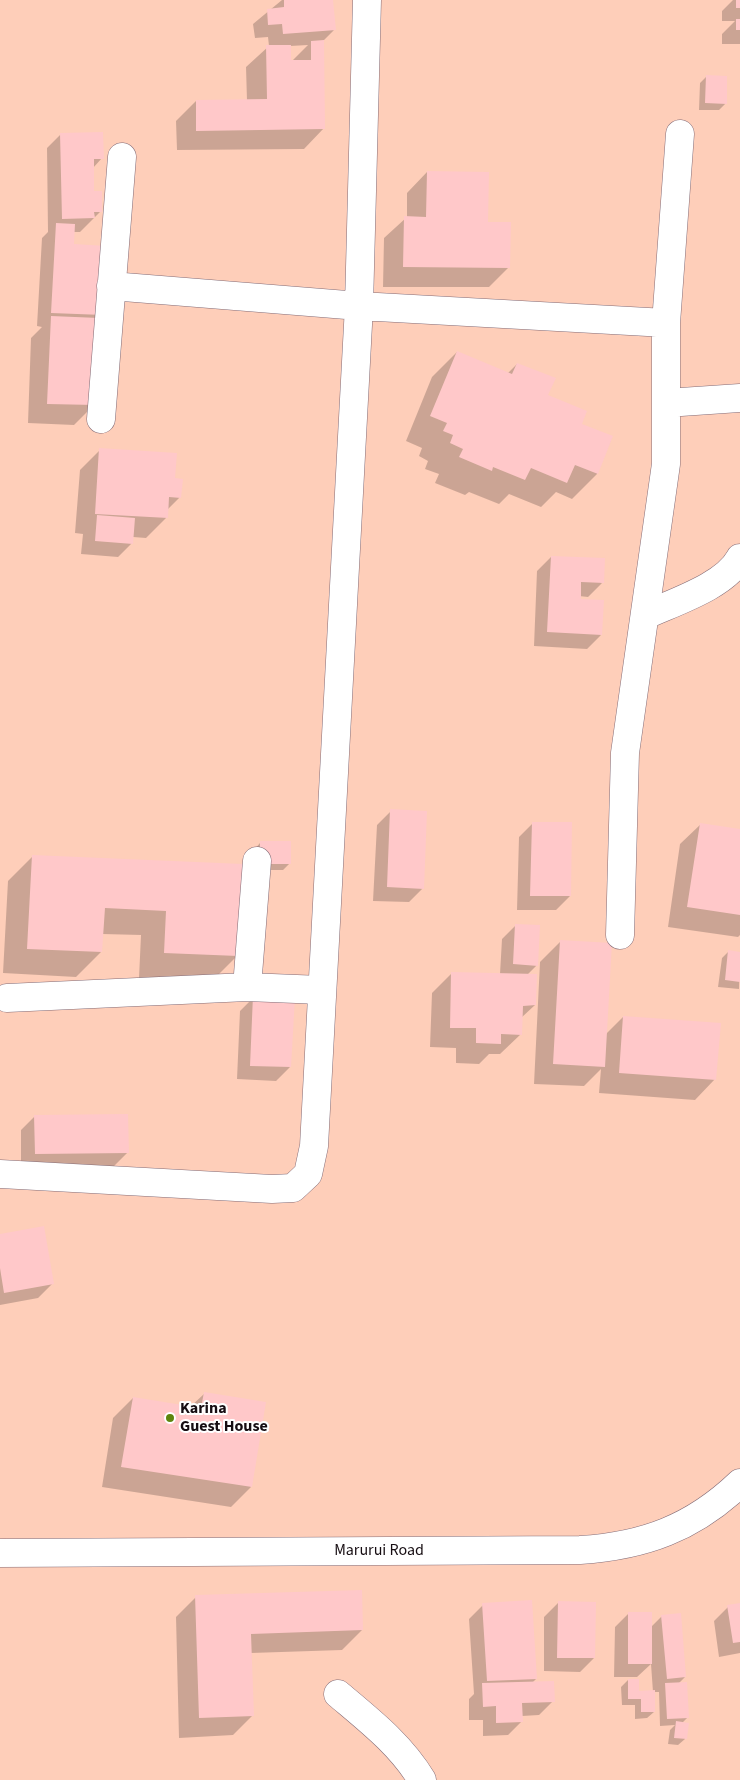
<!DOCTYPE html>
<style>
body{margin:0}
canvas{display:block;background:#fcf0f5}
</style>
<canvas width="740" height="1780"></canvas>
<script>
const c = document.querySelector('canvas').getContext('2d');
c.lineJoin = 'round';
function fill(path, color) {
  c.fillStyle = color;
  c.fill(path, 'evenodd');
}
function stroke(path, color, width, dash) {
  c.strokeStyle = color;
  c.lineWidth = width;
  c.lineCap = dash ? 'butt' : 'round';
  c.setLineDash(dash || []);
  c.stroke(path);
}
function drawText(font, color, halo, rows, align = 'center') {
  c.font = font + ' "Source Sans 3",sans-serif';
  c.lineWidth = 4;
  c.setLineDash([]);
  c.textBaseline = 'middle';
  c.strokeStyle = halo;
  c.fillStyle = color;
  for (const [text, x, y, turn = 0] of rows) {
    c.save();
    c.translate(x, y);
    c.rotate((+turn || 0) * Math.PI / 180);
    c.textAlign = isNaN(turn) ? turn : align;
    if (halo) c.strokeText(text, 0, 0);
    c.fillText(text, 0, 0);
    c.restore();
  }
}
const green = new Path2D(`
 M 0,0 L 740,0 L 740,1780 L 0,1780 Z`);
const shadow = new Path2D(`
 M 282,0 L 331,0 L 334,30 L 323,41 L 324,128 L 304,149 L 177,150 L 176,121 L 196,101 L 247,101 L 246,67 L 269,46 L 268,37 L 255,38 L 253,24 ZM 308,45 L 290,63 L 290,46 Z
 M 733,0 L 740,0 L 740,44 L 722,44 L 722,34 L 735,21 L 722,21 L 722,11 Z
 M 706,77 L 726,103 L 719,110 L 699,110 L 700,83 Z
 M 61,134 L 102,158 L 93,168 L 93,192 L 101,211 L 80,232 L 73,232 L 72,245 L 105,247 L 94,405 L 74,425 L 28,423 L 31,338 L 42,327 L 37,326 L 42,238 L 48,232 L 47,148 Z
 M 427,172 L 487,223 L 509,267 L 489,287 L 383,287 L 384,238 L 407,217 L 407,193 Z
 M 457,352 L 508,373 L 517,364 L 547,396 L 580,424 L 612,437 L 597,474 L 572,499 L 556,492 L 541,507 L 509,494 L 499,504 L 469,492 L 465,495 L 435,483 L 439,474 L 425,469 L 428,461 L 419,456 L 422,448 L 406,441 L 432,377 Z
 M 100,450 L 174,480 L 180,497 L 167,510 L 166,518 L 146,538 L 133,537 L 132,543 L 118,557 L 81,554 L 83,534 L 75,533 L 80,470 Z
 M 551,557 L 602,583 L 588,597 L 579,596 L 601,635 L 587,649 L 534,646 L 537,571 Z
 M 391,811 L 423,888 L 409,902 L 373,901 L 377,825 Z
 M 533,823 L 570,896 L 556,910 L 517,910 L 519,837 Z
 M 701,824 L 740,831 L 740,935 L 738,937 L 668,927 L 680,844 Z
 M 260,843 L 290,863 L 283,870 L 254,870 L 254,850 Z
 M 33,856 L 241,866 L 237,956 L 212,981 L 139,978 L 141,935 L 102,934 L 101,952 L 76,977 L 3,973 L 8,881 Z
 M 516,925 L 537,965 L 527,975 L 535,1005 L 521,1018 L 521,1034 L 500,1054 L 489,1054 L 479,1064 L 456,1063 L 456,1048 L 430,1047 L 432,993 L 452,973 L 500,974 L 502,939 Z
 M 561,941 L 605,1035 L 623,1017 L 715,1079 L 695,1100 L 599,1093 L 601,1069 L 584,1086 L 534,1084 L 540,962 Z
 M 729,951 L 740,953 L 739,989 L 718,987 L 722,958 Z
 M 254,997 L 290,1067 L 276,1081 L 237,1079 L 240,1011 Z
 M 35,1116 L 128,1152 L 114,1166 L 21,1168 L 21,1130 Z
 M 0,1235 L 52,1284 L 38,1298 L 0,1305 Z
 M 204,1394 L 251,1487 L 231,1507 L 102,1487 L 113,1418 L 133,1398 L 190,1407 Z
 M 196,1597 L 362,1630 L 342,1650 L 251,1653 L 253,1715 L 233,1735 L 179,1738 L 176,1617 Z
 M 558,1603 L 594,1658 L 580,1672 L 544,1671 L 544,1617 Z
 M 483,1605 L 536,1679 L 532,1683 L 553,1701 L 539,1715 L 522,1716 L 522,1721 L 508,1735 L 483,1736 L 483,1720 L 469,1720 L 469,1699 L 474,1694 L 469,1619 Z
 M 740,1605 L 740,1653 L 719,1657 L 714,1621 L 728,1607 Z
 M 629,1613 L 651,1627 L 662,1616 L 685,1677 L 678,1684 L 688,1717 L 682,1723 L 685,1739 L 678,1745 L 668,1744 L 670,1730 L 675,1725 L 660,1726 L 659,1692 L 654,1692 L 654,1712 L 647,1718 L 635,1719 L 635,1705 L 622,1705 L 621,1687 L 628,1680 L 638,1692 L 653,1692 L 651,1664 L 637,1677 L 614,1677 L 615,1627 Z`);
const building = new Path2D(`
 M 284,0 L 333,0 L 336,30 L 283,34 L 282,24 L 268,25 L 267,9 L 284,7 Z
 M 736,0 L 740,0 L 740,8 L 736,8 Z
 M 736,19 L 740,19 L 740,30 L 736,30 Z
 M 324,40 L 325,129 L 196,131 L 196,100 L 267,99 L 266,45 L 291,45 L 291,60 L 311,60 L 311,41 Z
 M 706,75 L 727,76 L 727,104 L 705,103 Z
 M 103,132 L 104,159 L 94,159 L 94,191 L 102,191 L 102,212 L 94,212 L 95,218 L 62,219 L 60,133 Z
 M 427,171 L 489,172 L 488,222 L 511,222 L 510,268 L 403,267 L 404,216 L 426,217 Z
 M 56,223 L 75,224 L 74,244 L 106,246 L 103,315 L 51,313 Z
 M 51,316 L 99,318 L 95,405 L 47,404 Z
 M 457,351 L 512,374 L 517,363 L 556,378 L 548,395 L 587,411 L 582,424 L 613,436 L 598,474 L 575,465 L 567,483 L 531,468 L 525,480 L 493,467 L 492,471 L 459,457 L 463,449 L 450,443 L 453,435 L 443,431 L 447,423 L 430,416 Z
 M 99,448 L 177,453 L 175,478 L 183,479 L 181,498 L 169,497 L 168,518 L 95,514 Z
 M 97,515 L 135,518 L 133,544 L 95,541 Z
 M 551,556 L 605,558 L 604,583 L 581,582 L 581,599 L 604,600 L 602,635 L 547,632 Z
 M 390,809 L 427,811 L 424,889 L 387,887 Z
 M 532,822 L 572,822 L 571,896 L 530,896 Z
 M 700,823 L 740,829 L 740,915 L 687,907 Z
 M 260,841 L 291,841 L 291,864 L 260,864 Z
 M 32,855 L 243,864 L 238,956 L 164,953 L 166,911 L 105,908 L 102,952 L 27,949 Z
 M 515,924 L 540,925 L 538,966 L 513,964 Z
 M 560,940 L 612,943 L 605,1067 L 553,1064 Z
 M 728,950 L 740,952 L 740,982 L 725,980 Z
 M 451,972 L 537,974 L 536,1005 L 523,1006 L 522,1035 L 501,1034 L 501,1044 L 476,1043 L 476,1028 L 450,1028 Z
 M 253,995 L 295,997 L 291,1067 L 250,1066 Z
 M 623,1016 L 721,1023 L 716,1080 L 619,1073 Z
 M 128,1114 L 129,1153 L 35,1154 L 34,1115 Z
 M 44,1226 L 54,1284 L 4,1293 L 0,1268 L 0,1234 Z
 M 204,1392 L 266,1402 L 252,1487 L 121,1467 L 133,1397 L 201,1408 Z
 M 362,1590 L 363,1630 L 251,1634 L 254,1716 L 199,1718 L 195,1595 Z
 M 532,1600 L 537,1679 L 487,1681 L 482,1603 Z
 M 558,1601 L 596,1602 L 595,1658 L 557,1658 Z
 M 740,1603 L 740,1642 L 733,1643 L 727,1605 Z
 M 628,1612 L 652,1612 L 652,1664 L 628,1664 Z
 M 681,1613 L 686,1677 L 667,1679 L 661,1615 Z
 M 628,1679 L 639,1679 L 639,1691 L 655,1690 L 655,1712 L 641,1712 L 641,1699 L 628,1699 Z
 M 554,1681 L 555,1702 L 522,1703 L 523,1722 L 496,1723 L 496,1706 L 483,1707 L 482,1683 Z
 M 687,1682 L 689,1718 L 667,1719 L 665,1683 Z
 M 676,1721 L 689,1723 L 687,1739 L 674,1738 Z`);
const minor = new Path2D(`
 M 111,286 L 359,306 L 666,323
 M 666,403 L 740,398
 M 101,419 L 122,157
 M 646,615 C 674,602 725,586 740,558
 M 620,935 L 625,753 L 666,464 L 666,323 L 680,134
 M 247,987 L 257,861
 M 7,998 L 247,987 L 321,990
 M 0,1174 L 272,1189 L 293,1188 L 308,1174 L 314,1146 L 359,306 L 367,0
 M 0,1553 L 580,1550 C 644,1546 693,1528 740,1483
 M 338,1694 C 370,1721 401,1745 422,1780`);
const markers = [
 [170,1418,5,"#5d850d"]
];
const poiNames = [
 ["Karina",180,1409],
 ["Guest House",180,1427]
];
const streetNames = [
 ["Marurui Road",379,1551]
];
fill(green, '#feceb9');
fill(shadow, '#0003');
fill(building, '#ffc8c9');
stroke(minor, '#846c77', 29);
stroke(minor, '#fff', 28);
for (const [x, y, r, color] of markers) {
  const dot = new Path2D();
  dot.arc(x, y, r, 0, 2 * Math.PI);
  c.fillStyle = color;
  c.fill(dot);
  stroke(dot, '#fff', 2);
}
drawText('bold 16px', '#160d12', '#fff', poiNames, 'left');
drawText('16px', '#160d12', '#fff', streetNames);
</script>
